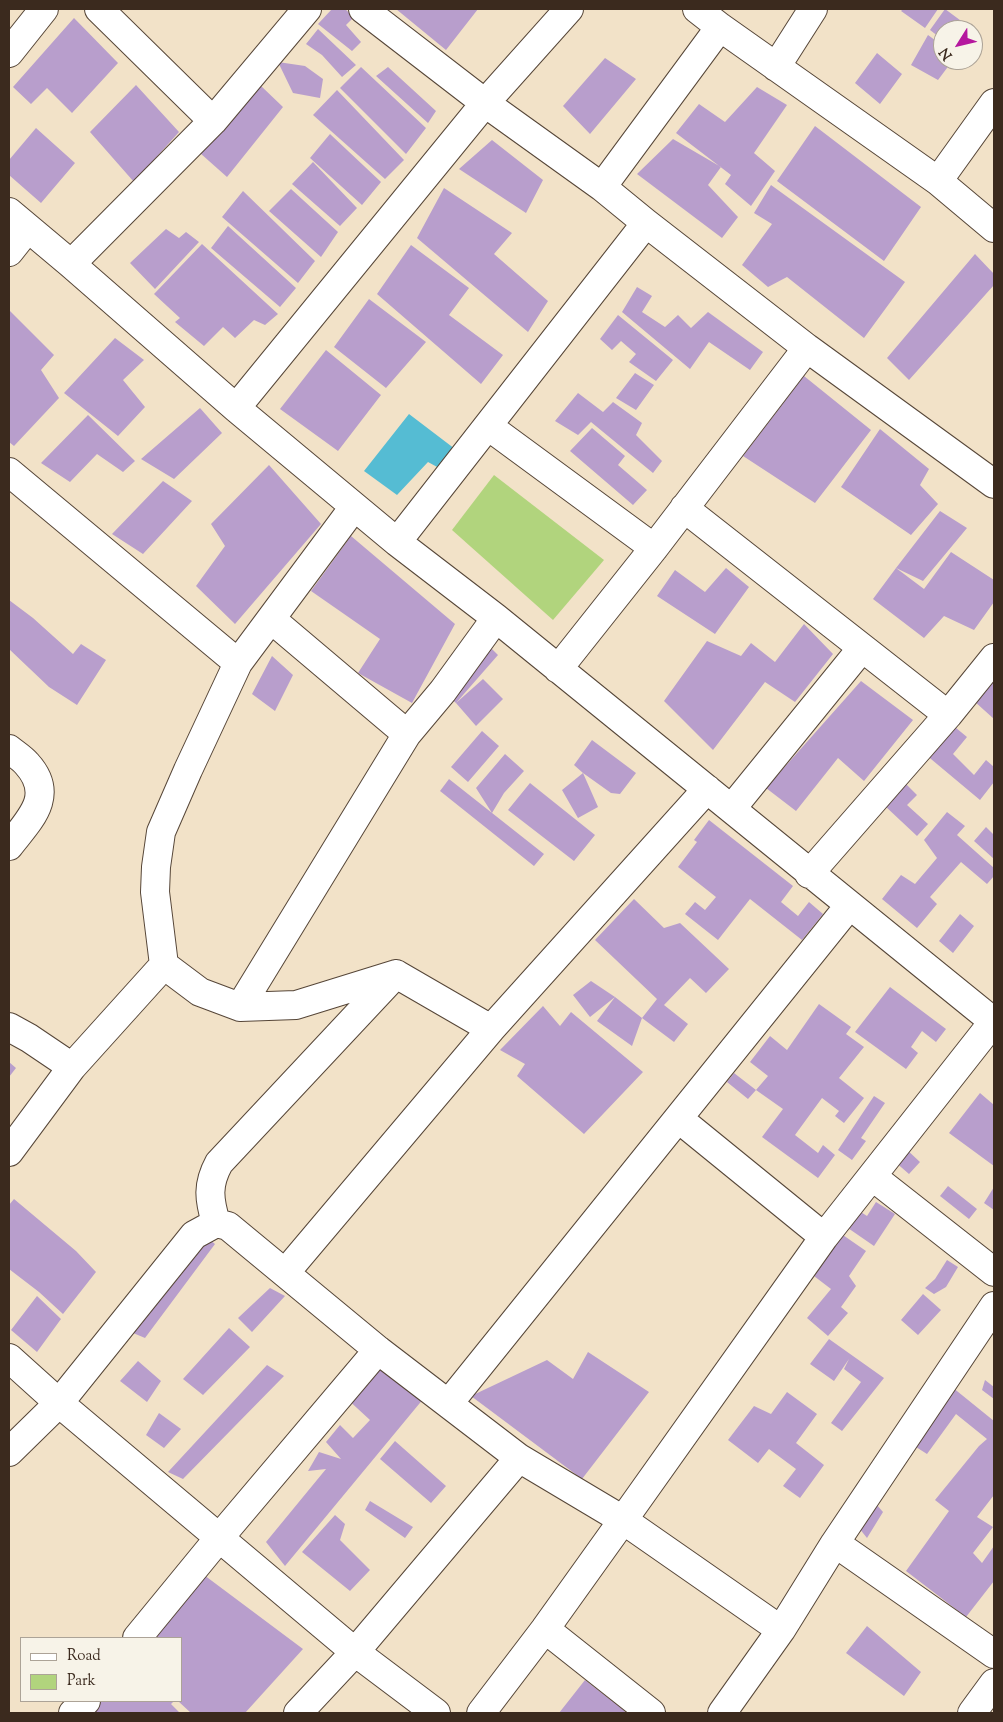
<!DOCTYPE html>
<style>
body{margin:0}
#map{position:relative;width:1003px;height:1722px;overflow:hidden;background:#f2e2c8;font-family:"Sorts Mill Goudy",serif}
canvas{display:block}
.frame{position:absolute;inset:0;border:10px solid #3b2a1e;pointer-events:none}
.legend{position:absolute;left:20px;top:1637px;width:162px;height:65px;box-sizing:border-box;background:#f7f3e8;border:1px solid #aca397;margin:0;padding:6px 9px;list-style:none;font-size:15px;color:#3b2a1e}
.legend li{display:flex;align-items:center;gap:10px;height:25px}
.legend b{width:25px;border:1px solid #aca397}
.north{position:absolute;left:933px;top:20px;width:50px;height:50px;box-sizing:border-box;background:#f7f3e8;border:1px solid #aca397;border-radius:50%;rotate:234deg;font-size:14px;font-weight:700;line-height:20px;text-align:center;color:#3b2a1e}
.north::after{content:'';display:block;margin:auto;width:18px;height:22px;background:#b5179e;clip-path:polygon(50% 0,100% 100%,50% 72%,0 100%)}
</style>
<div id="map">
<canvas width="1003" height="1722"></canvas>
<div class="frame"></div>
<ul class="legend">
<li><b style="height:6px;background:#fff"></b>Road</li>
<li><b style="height:14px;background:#b1d47d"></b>Park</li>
</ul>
<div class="north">N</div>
</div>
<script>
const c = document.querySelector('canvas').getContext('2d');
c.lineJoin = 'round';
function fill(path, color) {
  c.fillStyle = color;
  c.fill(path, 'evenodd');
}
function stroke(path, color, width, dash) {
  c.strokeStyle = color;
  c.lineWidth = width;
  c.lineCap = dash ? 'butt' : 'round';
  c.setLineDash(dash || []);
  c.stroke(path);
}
const green = new Path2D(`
 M 494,475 L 604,560 L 553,620 L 452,530 Z`);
const water = new Path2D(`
 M 409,414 L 455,449 L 439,468 L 428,462 L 397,495 L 364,471 Z`);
const building = new Path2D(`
 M 332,9 L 345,9 L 354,17 L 346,25 L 361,42 L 352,51 L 318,24 Z
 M 396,9 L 478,9 L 446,50 Z
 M 903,9 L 938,9 L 925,28 L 901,11 Z
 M 945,9 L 968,26 L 966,30 L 943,30 L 943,40 L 930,30 Z
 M 74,18 L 118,63 L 72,113 L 47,88 L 31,104 L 13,87 Z
 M 318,29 L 356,65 L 342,77 L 322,55 L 306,44 Z
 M 928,35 L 943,46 L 943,60 L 953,60 L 938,80 L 911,65 Z
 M 877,53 L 902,74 L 880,104 L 855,83 Z
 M 605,58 L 636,79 L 590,134 L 563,106 Z
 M 278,62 L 305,66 L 323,79 L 320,98 L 293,93 Z
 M 361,67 L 426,128 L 406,154 L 340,88 Z
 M 388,67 L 436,111 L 428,123 L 376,76 Z
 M 136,85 L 179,132 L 134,182 L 90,132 Z
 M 260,85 L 283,107 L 227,177 L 200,153 Z
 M 757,87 L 787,105 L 754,153 L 775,171 L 751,206 L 725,184 L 731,175 L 676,133 L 699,104 L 725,122 Z
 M 337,90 L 404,160 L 385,179 L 313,115 Z
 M 815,126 L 921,207 L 884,261 L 777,181 Z
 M 36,128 L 75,163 L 41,203 L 9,175 L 9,160 Z
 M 330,134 L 381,182 L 362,205 L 310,158 Z
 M 673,139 L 721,167 L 708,185 L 738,217 L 722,238 L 637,174 Z
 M 492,140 L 543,180 L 526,213 L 459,169 Z
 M 313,162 L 357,208 L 340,226 L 292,184 Z
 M 771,185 L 905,282 L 864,338 L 787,277 L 768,287 L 742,265 L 772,224 L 754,213 Z
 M 444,188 L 512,233 L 494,254 L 548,301 L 528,332 L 417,238 Z
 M 291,189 L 338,232 L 321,257 L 269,211 Z
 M 243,191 L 315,261 L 298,283 L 222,217 Z
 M 228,226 L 296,288 L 280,307 L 211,248 Z
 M 166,229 L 179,238 L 186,232 L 199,242 L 155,289 L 130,263 Z
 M 202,244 L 278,314 L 265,325 L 254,320 L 235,338 L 223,327 L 204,346 L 175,322 L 180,318 L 154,294 Z
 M 411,245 L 469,288 L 449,315 L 503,355 L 481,384 L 377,294 Z
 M 975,254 L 994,274 L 994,285 L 909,380 L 887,358 Z
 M 637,287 L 652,296 L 642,312 L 665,327 L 678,315 L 691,328 L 708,312 L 763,352 L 750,370 L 709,342 L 690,369 L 622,312 Z
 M 369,299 L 426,342 L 386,388 L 334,347 Z
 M 9,310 L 54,355 L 41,370 L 59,398 L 14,446 L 9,442 Z
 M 618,315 L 673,360 L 656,381 L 629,362 L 636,354 L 621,341 L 612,350 L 600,339 Z
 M 115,338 L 144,360 L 123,380 L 145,407 L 118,436 L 64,393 Z
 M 326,350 L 381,395 L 338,451 L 280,409 Z
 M 635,373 L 654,385 L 636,410 L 616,398 Z
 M 804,376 L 871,430 L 815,503 L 743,456 Z
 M 578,393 L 603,412 L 613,402 L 642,423 L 636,435 L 662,461 L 653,473 L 591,422 L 578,435 L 555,421 Z
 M 200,408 L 222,433 L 174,479 L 141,459 Z
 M 88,415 L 135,461 L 123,472 L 97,454 L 70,482 L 41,463 Z
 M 592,428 L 625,456 L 618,465 L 647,490 L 633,505 L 570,451 Z
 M 880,429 L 929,469 L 920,485 L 938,504 L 911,535 L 841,487 Z
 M 269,465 L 321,524 L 235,624 L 196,586 L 225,546 L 211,524 Z
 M 163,481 L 192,501 L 143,554 L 112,534 Z
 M 940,511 L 967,528 L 923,581 L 896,568 L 924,589 L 951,552 L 994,580 L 994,602 L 974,630 L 944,616 L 924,638 L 873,599 L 896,568 Z
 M 351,536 L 455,624 L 412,703 L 358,673 L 380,639 L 311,591 Z
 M 726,568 L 749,587 L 715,634 L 657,596 L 675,570 L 705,592 Z
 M 9,600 L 33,618 L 73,654 L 81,644 L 106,660 L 77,705 L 49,687 L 9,649 Z
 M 804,624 L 833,654 L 795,702 L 765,682 L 713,750 L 664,701 L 707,641 L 741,656 L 751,643 L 775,662 Z
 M 486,643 L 498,655 L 456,703 L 443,691 Z
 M 272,656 L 293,675 L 275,711 L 252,694 Z
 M 994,676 L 994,719 L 974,701 Z
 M 483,679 L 503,699 L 476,726 L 456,703 Z
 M 861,681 L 913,720 L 864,781 L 838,758 L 796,811 L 766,788 Z
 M 950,723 L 967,737 L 953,754 L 974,775 L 986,760 L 994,767 L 994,782 L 980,800 L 925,754 Z
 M 482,731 L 499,746 L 468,782 L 451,767 Z
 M 592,740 L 636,773 L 620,794 L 611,793 L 583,773 L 598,807 L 578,818 L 562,790 L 583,773 L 574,765 Z
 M 505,754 L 524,771 L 504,793 L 492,813 L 476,788 Z
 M 449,779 L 544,854 L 534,866 L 440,791 Z
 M 530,783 L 595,835 L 574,861 L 508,810 Z
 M 906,784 L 917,795 L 907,805 L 928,824 L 917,836 L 885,806 Z
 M 947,812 L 965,826 L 957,835 L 994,868 L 994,876 L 987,884 L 961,862 L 930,897 L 937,904 L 917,928 L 882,899 L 901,875 L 915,884 L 937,858 L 924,840 Z
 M 709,820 L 793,886 L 781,902 L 798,916 L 809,902 L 823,914 L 802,940 L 750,899 L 718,940 L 685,914 L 695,902 L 705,910 L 716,897 L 678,867 L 697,842 L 694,840 Z
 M 986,827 L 994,835 L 994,859 L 974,841 Z
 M 634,899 L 664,928 L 680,923 L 729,969 L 706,993 L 690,978 L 664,1005 L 688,1024 L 674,1042 L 642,1018 L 657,999 L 595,940 Z
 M 960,914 L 974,926 L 953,953 L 939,941 Z
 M 591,981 L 615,997 L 642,1018 L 632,1046 L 597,1021 L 615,997 L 590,1017 L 573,995 Z
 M 890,987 L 946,1029 L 936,1042 L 922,1031 L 911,1047 L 918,1053 L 906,1069 L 855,1032 Z
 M 819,1004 L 851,1027 L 846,1034 L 864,1047 L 839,1078 L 864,1098 L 844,1123 L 835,1116 L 839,1111 L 822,1098 L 795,1135 L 818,1153 L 823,1145 L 835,1155 L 818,1178 L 762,1137 L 783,1109 L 756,1090 L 768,1076 L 750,1062 L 770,1036 L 787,1050 Z
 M 543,1006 L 560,1026 L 571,1012 L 643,1072 L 584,1134 L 517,1076 L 525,1064 L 500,1050 Z
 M 9,1062 L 16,1068 L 9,1077 Z
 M 734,1073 L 756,1090 L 748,1099 L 727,1082 Z
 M 980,1093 L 994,1105 L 994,1166 L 949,1133 Z
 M 874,1096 L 885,1103 L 861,1138 L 866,1141 L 852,1160 L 838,1150 Z
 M 905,1148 L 920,1162 L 909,1174 L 894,1161 Z
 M 948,1186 L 977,1209 L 969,1219 L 940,1196 Z
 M 994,1187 L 994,1210 L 984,1203 Z
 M 14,1199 L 76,1251 L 96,1272 L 63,1314 L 39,1292 L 9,1269 L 9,1205 Z
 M 876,1202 L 895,1214 L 874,1246 L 845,1226 L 856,1209 L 867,1216 Z
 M 200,1232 L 215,1244 L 145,1338 L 126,1330 Z
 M 840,1233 L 866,1251 L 849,1276 L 856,1286 L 841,1307 L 848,1313 L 828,1336 L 807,1318 L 831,1289 L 810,1273 Z
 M 947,1260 L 958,1267 L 946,1287 L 934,1294 L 925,1288 L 935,1279 Z
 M 270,1288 L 285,1296 L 252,1332 L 238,1318 Z
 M 923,1294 L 941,1310 L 918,1335 L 901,1320 Z
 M 37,1296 L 61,1319 L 37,1352 L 11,1330 Z
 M 229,1328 L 250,1347 L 203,1395 L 183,1379 Z
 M 829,1339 L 884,1378 L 842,1431 L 831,1423 L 861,1382 L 844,1369 L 849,1359 L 834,1381 L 810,1364 Z
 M 588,1352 L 649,1392 L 582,1479 L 471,1396 L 547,1360 L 573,1379 Z
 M 378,1360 L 424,1398 L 285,1566 L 266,1542 L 326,1469 L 308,1471 L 319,1452 L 341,1459 L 326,1442 L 340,1425 L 353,1438 L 370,1420 L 345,1397 Z
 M 138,1361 L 161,1381 L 147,1402 L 120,1381 Z
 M 267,1365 L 284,1376 L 183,1479 L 168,1472 Z
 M 985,1380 L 994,1387 L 994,1399 L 982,1390 Z
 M 952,1387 L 994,1421 L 994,1495 L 977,1517 L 993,1527 L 973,1553 L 982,1563 L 994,1546 L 994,1581 L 966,1617 L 906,1571 L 949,1511 L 935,1500 L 979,1446 L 987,1439 L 956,1414 L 927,1454 L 916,1447 Z
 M 787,1392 L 817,1414 L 796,1443 L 824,1465 L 800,1498 L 783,1486 L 796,1469 L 769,1449 L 758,1463 L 728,1440 L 754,1406 L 771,1414 Z
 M 159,1413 L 181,1429 L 164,1448 L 146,1435 Z
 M 395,1441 L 446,1486 L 431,1503 L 380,1459 Z
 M 370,1501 L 413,1527 L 405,1538 L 365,1510 Z
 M 876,1504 L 883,1512 L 867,1538 L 855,1523 Z
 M 335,1515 L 345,1524 L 340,1540 L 370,1570 L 350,1591 L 302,1552 Z
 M 200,1572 L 303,1649 L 245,1713 L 191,1713 L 178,1701 L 181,1701 L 181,1638 L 146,1638 Z
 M 867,1626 L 921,1672 L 904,1696 L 846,1653 Z
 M 585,1680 L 625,1711 L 624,1713 L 559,1713 Z
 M 94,1701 L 174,1701 L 171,1704 L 180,1713 L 94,1713 L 88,1709 Z`);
const street = new Path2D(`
 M 99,9 L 213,121
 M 363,9 L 485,103 L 602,187 L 646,223 L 397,542
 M 697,9 L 720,27 L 938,181 L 994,228
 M 9,53 L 44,9
 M 776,67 L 813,9
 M 938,181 L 994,103
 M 602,187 L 720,27
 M 9,212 L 71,264 L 236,408 L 397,542 L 496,618 L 994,1022
 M 646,223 L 807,348 L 994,484
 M 9,252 L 28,228
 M 71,264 L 213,121 L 307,9
 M 236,408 L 485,103 L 569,9
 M 488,426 L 654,548
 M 9,472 L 238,663
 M 354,507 L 238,663 L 188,770 L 161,832 L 156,867 L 155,892 L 164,965 L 200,992 L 240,1007 L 296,1005 L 396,974
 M 684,508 L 948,715
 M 271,619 L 407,734
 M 558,669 L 654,548 L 807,348
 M 9,749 C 15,754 22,758 27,764 C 56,796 29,820 9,846
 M 732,808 L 862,648
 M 809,874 L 948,715 L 994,658
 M 240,1007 L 407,734 L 443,691 L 496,618
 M 9,1027 L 29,1038 L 72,1067
 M 679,1119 L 824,1237
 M 9,1152 L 72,1067 L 164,965
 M 873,1177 L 994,1272
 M 216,1223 C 209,1199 207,1185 219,1163 L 396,974 L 491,1029
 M 285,1273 L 491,1029 L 707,789
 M 9,1358 L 59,1403 L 355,1652 L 436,1713
 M 449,1403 L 849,906
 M 9,1452 L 59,1403 L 194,1235 L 216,1223 L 228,1226 L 378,1350 L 519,1458 L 623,1520 L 781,1630
 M 835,1543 L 994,1654
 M 545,1629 L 651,1713
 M 137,1638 L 219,1538 L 378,1350
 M 73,1713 L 86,1701
 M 298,1713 L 355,1652 L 519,1458
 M 481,1713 L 545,1629 L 623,1520 L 824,1237 L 994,1021
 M 722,1713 L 781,1630 L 835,1543 L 994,1306
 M 972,1713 L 994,1683`);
fill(green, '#b1d47d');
fill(water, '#55bcd3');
fill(building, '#b89ecc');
stroke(street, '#564638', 30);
stroke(street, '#fff', 28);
</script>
